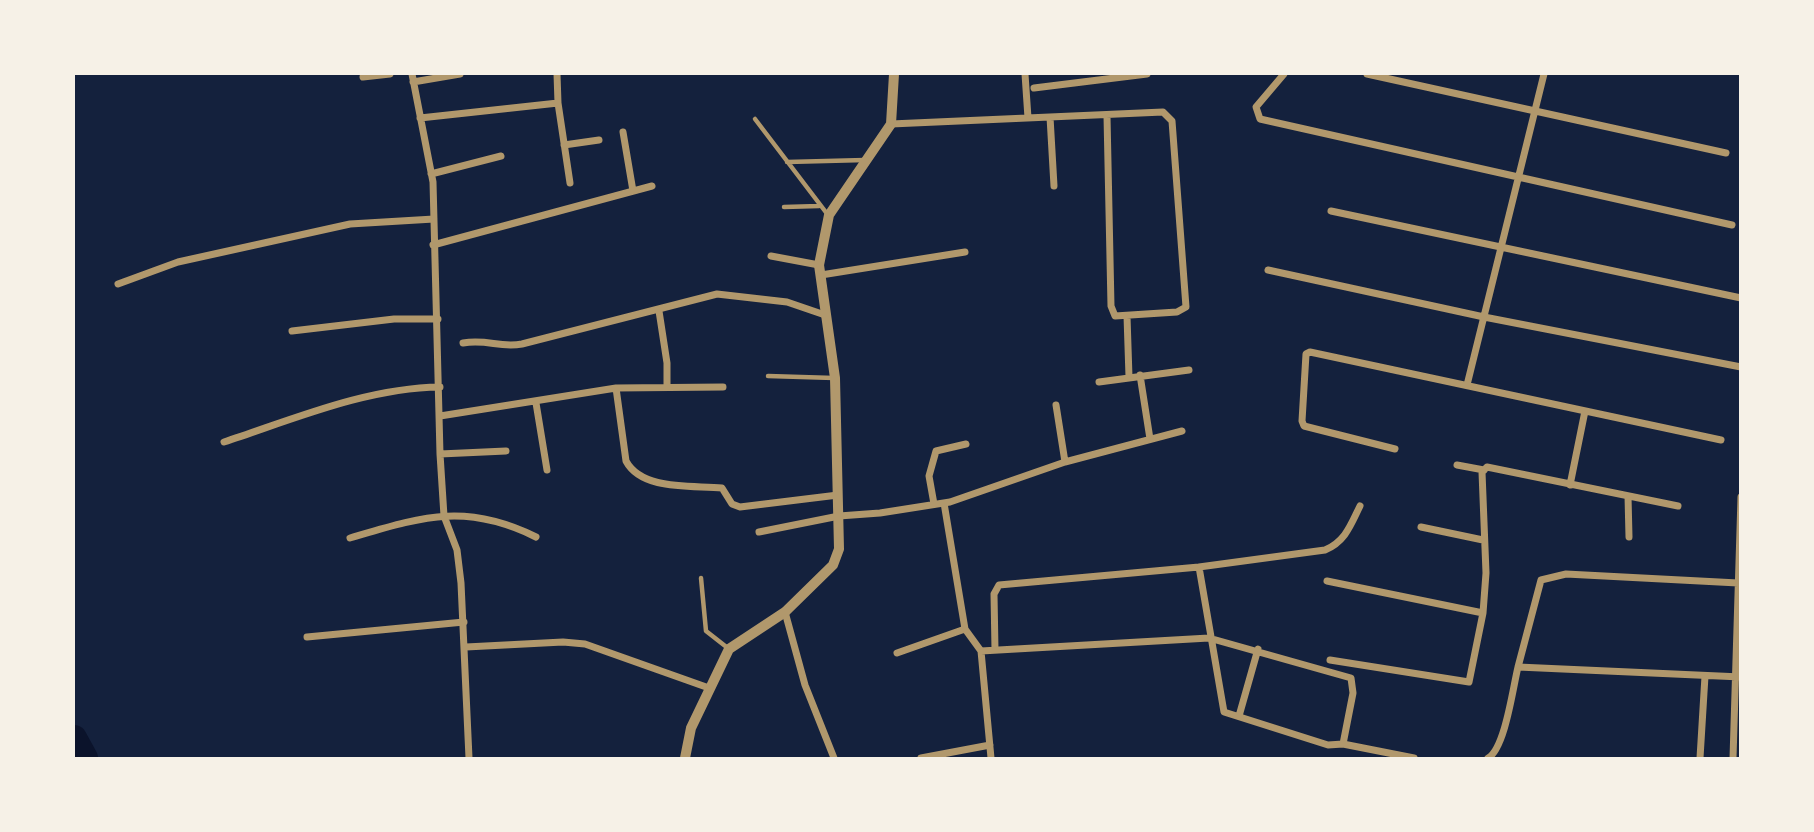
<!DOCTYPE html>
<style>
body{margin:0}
#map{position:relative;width:1814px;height:832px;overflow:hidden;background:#14213d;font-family:Cabin,sans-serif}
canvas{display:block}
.frame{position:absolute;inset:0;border:75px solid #f6f1e7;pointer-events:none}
</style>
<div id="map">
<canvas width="1814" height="832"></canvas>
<div class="frame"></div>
</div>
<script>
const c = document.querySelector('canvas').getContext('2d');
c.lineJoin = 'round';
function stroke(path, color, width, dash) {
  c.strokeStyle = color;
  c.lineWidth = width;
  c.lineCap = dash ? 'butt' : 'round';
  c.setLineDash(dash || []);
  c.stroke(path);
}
const river = new Path2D(`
 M 74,738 L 85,758`);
const service = new Path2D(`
 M 755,119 L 828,215
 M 787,162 L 865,160
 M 784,207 L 819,206
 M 768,376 L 834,378
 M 701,578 L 706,631 L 729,649`);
const minor = new Path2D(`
 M 412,74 L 433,182 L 440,454 L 444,516 L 457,550 L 461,583 L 469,758
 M 557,74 L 558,103
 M 1025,74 L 1028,118
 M 1284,74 L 1256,107 L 1260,119 L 1732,225
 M 1367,74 L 1726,153
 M 363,77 L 390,74
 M 413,82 L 460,74
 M 1034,88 L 1147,74
 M 1050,117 L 1054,186
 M 420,118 L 558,103 L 570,183
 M 891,124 L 1163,112 L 1172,121 L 1186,307 L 1177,312 L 1115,316 L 1111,306 L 1107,116
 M 623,132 L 633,191
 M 564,145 L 599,140
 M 431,174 L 501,156
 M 1331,211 L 1741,298
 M 433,245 L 652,186
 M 771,256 L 819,265
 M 1268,270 L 1484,317 L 1741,367
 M 821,275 L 965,252
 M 118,284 L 178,262 L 350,224 L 434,219
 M 659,311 L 667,363 L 667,386
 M 1127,316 L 1129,377
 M 292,331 L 394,319 L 438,319
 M 463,343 C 488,339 499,348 522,344 L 717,294 L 787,302 L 825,315
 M 1140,375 L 1150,439
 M 1099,382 L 1189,370
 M 1467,385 L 1544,74
 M 616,388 L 626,461 C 642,491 692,485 722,488 L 732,504 L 740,507 L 838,495
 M 536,403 L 547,470
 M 1056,405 L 1065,462
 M 440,416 L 616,388 L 723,387
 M 224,442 C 294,419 366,388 440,387
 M 1395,449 L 1304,426 L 1302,421 L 1306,354 L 1310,352 L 1721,440
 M 440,454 L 506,451
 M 1457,465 L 1484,470
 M 1570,485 L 1585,411
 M 1628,496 L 1629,537
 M 944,503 L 965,629 L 981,651 L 991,758
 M 934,504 L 929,476 L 936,451 L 966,444
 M 1360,506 C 1351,524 1346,541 1325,550 L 1199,567 L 1224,712 L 1328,745 L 1343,744 L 1414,758
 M 1421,527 L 1483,540
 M 759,532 L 839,516 L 880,513 L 950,502 L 1065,462 L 1182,431
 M 350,538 C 422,517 465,502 536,537
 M 1327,581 L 1483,613
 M 1738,583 L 1566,574 L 1541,580 L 1518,667 L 1741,677
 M 785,612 L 805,685 L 834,758
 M 307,637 L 464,622
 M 466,647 L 563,642 L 585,644 L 709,688
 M 995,650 L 994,594 L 999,585 L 1199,567
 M 981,651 L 1209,638 L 1351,678 L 1353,693 L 1343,744
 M 897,653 L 965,629
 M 1330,660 L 1469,682 L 1483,613 L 1486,573 L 1482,472 L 1487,467 L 1678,506
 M 1239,716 L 1258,649
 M 921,758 L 990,745
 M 1488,758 C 1505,749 1513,687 1518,667
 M 1700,758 L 1705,676
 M 1733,758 L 1741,497`);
const tertiary = new Path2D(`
 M 685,758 L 691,728 L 729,649 L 785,612 L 833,565 L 839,549 L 835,378 L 819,265 L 829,215 L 891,124 L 894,74`);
stroke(river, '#0b132b', 26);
stroke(service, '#b1986c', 4.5);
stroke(minor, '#b1986c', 7);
stroke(tertiary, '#b1986c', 10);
</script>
